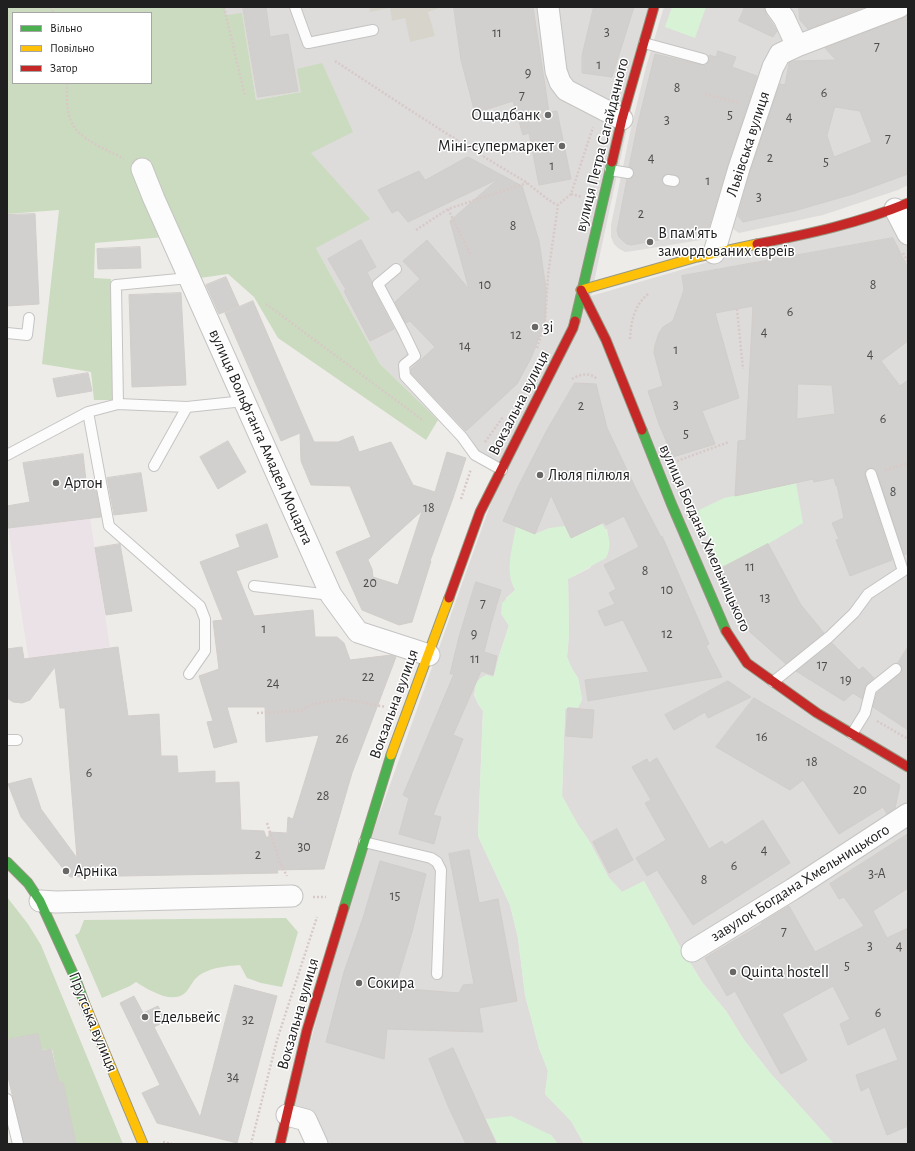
<!DOCTYPE html>
<meta charset="utf-8">
<style>
body{margin:0}
#map{position:relative;width:915px;height:1151px;overflow:hidden;background:#eeece9;font-family:"Alegreya Sans",sans-serif}
canvas{display:block}
.frame{position:absolute;inset:0;border:8px solid #202020;pointer-events:none}
.legend{position:absolute;left:12px;top:12px;width:140px;height:72px;box-sizing:border-box;background:#fff;border:1px solid #a6a6a6;margin:0;padding:5px 7px;list-style:none;font-size:12px;color:#202020}
.legend li{display:flex;align-items:center;gap:8px;height:20px}
.legend b{width:20px;border:1px solid #a6a6a6}
</style>
<div id="map">
<canvas width="915" height="1151"></canvas>
<div class="frame"></div>
<ul class="legend">
<li><b style="height:5px;background:#4caf50"></b>Вільно</li>
<li><b style="height:5px;background:#ffc107"></b>Повільно</li>
<li><b style="height:5px;background:#c62828"></b>Затор</li>
</ul>
</div>
<script>
const c = document.querySelector('canvas').getContext('2d');
c.lineJoin = 'round';
function fill(path, color) {
  c.fillStyle = color;
  c.fill(path, 'evenodd');
}
function stroke(path, color, width, dash) {
  c.strokeStyle = color;
  c.lineWidth = width;
  c.lineCap = dash ? 'butt' : 'round';
  c.setLineDash(dash || []);
  c.stroke(path);
}
function drawText(font, color, halo, rows, align = 'center') {
  c.font = font + ' "Alegreya Sans",sans-serif';
  c.lineWidth = 3;
  c.setLineDash([]);
  c.textBaseline = 'middle';
  c.strokeStyle = halo;
  c.fillStyle = color;
  for (const [text, x, y, turn = 0] of rows) {
    c.save();
    c.translate(x, y);
    c.rotate((+turn || 0) * Math.PI / 180);
    c.textAlign = isNaN(turn) ? turn : align;
    if (halo) c.strokeText(text, 0, 0);
    c.fillText(text, 0, 0);
    c.restore();
  }
}
const residential = new Path2D(`
 M 225,7 L 653,7 L 591,296 L 908,204 L 908,1144 L 834,1144 L 771,1074 L 744,1040 L 726,1011 L 702,982 L 679,945 L 644,881 L 622,892 L 609,878 L 588,839 L 578,825 L 562,796 L 565,709 L 582,700 L 578,678 L 572,669 L 567,657 L 569,634 L 568,579 L 590,568 L 608,536 L 607,529 L 571,538 L 550,528 L 535,534 L 516,526 L 515,590 L 506,598 L 509,625 L 499,656 L 494,676 L 493,677 L 486,675 L 478,682 L 474,695 L 478,704 L 483,711 L 478,836 L 510,905 L 518,938 L 525,995 L 539,1048 L 548,1071 L 545,1094 L 571,1121 L 584,1144 L 558,1144 L 551,1135 L 486,1119 L 498,1144 L 319,1144 L 291,1114 L 349,899 L 502,472 L 473,454 L 380,364 L 316,248 L 310,153 L 301,92 L 256,100 L 242,14 L 226,15 Z
 M 664,7 L 908,7 L 908,185 L 898,190 L 823,215 L 739,233 L 733,229 L 731,225 L 707,239 L 633,251 L 625,252 L 618,248 L 614,244 L 611,237 L 611,225 L 631,128 L 646,67 Z`);
const industrial = new Path2D(`
 M 90,518 L 110,647 L 53,655 L 55,665 L 30,668 L 8,528 Z`);
const construction = new Path2D(`
 M 369,7 L 442,7 L 428,12 L 435,36 L 410,42 L 405,18 L 392,21 L 390,8 L 370,12 Z`);
const forest = new Path2D(`
 M 7,7 L 225,7 L 226,15 L 242,13 L 256,100 L 301,92 L 297,69 L 322,63 L 353,132 L 311,153 L 370,219 L 316,248 L 380,364 L 438,420 L 426,440 L 278,338 L 254,297 L 228,274 L 200,278 L 173,270 L 165,237 L 95,243 L 94,278 L 111,279 L 115,400 L 94,400 L 91,372 L 42,364 L 59,210 L 7,214 ZM 13,13 L 151,13 L 151,83 L 13,83 Z
 M 7,897 L 28,924 L 41,945 L 123,1144 L 76,1144 L 63,1082 L 59,1083 L 52,1049 L 42,1050 L 38,1034 L 7,1040 Z
 M 286,918 L 298,932 L 282,987 L 261,983 L 247,978 L 240,965 C 227,966 215,967 203,973 C 192,979 192,986 185,993 C 172,1005 147,989 136,982 L 130,986 L 102,998 L 75,935 L 79,933 L 84,920 Z`);
const park = new Path2D(`
 M 672,7 L 706,7 L 695,38 L 665,27 Z
 M 796,483 L 803,523 L 768,544 L 718,570 L 709,539 L 697,511 L 724,498 Z
 M 602,524 C 610,533 612,547 606,558 L 568,579 L 569,634 L 567,657 L 572,669 L 578,678 L 581,693 L 582,700 L 578,708 L 569,707 L 565,709 L 562,796 L 578,825 L 588,839 L 609,878 L 622,892 L 644,881 L 679,945 L 702,982 L 726,1011 L 744,1040 L 771,1074 L 834,1144 L 584,1144 L 571,1121 L 545,1094 L 548,1071 L 539,1048 L 525,995 L 518,938 L 510,905 L 478,836 L 483,711 C 474,699 469,682 486,675 L 493,677 L 494,676 L 499,656 L 509,626 L 501,614 L 502,603 L 515,590 C 504,571 513,546 516,526 L 535,534 L 550,528 L 565,526 L 571,538 Z
 M 511,1116 L 551,1135 L 558,1144 L 498,1144 L 486,1119 Z`);
const building = new Path2D(`
 M 243,7 L 266,7 L 270,37 L 288,34 L 298,91 L 258,97 Z
 M 454,7 L 533,7 L 549,112 L 557,111 L 571,179 L 539,185 L 529,133 L 523,135 L 513,101 L 475,113 L 461,60 Z
 M 594,7 L 634,7 L 612,77 L 582,73 L 582,56 Z
 M 745,7 L 764,7 L 766,14 L 777,31 L 773,37 L 739,21 Z
 M 799,7 L 865,7 L 808,29 L 800,20 Z
 M 908,15 L 908,174 L 853,194 L 794,211 L 743,222 L 738,216 L 750,172 L 780,84 L 785,85 L 789,63 L 793,61 L 836,60 L 825,48 L 903,18 ZM 835,107 L 860,111 L 872,142 L 834,157 L 827,136 Z
 M 718,51 L 736,57 L 732,67 L 757,76 L 728,164 L 708,230 L 702,232 L 631,245 L 627,244 L 623,241 L 619,237 L 617,231 L 627,179 L 631,179 L 634,174 L 634,170 L 629,167 L 638,123 L 655,54 L 706,66 L 709,61 L 709,55 L 716,57 ZM 665,174 L 678,176 L 680,179 L 679,185 L 673,187 L 664,185 L 662,179 Z
 M 468,157 L 522,186 L 539,241 L 546,289 L 545,321 L 532,356 L 517,384 L 466,431 L 411,373 L 411,369 L 435,347 L 410,321 L 406,323 L 395,302 L 420,279 L 403,261 L 427,240 L 469,289 L 450,221 L 498,179 L 408,222 L 398,210 L 392,213 L 378,190 L 419,171 L 425,180 Z
 M 35,214 L 39,304 L 7,306 L 7,215 Z
 M 893,238 L 908,268 L 908,341 L 881,361 L 900,386 L 908,380 L 908,553 L 904,555 L 877,472 L 873,468 L 869,468 L 865,472 L 865,476 L 892,560 L 850,576 L 836,540 L 839,539 L 832,523 L 844,518 L 837,485 L 836,486 L 834,478 L 814,482 L 813,479 L 735,496 L 738,441 L 746,440 L 753,306 L 715,313 L 739,398 L 702,411 L 715,444 L 673,457 L 659,424 L 648,391 L 663,386 L 654,353 L 655,345 L 659,333 L 663,327 L 673,321 L 684,290 L 682,276 ZM 798,384 L 832,385 L 835,414 L 797,419 Z
 M 361,240 L 376,267 L 367,272 L 372,282 L 372,287 L 394,329 L 370,341 L 344,291 L 346,290 L 328,259 Z
 M 140,247 L 141,268 L 98,269 L 97,249 Z
 M 226,277 L 239,306 L 219,314 L 206,285 Z
 M 181,293 L 186,385 L 132,387 L 129,295 Z
 M 253,301 L 314,442 L 338,442 L 353,436 L 359,452 L 391,442 L 413,485 L 435,492 L 447,452 L 466,458 L 453,498 L 430,561 L 431,561 L 412,622 L 399,625 L 362,610 L 336,552 L 371,537 L 350,486 L 311,485 L 301,461 L 300,433 L 281,441 L 225,313 ZM 422,511 L 398,585 L 373,577 L 372,569 L 368,560 Z
 M 88,373 L 92,391 L 57,397 L 53,379 Z
 M 575,383 L 596,384 L 607,428 L 637,491 L 661,537 L 662,536 L 709,644 L 706,646 L 722,677 L 588,701 L 585,680 L 649,672 L 623,620 L 605,626 L 598,611 L 615,604 L 609,593 L 616,589 L 604,565 L 639,547 L 624,516 L 606,525 L 604,522 L 571,538 L 551,495 L 535,534 L 503,521 L 518,487 L 547,430 Z
 M 228,441 L 246,472 L 218,489 L 200,457 Z
 M 83,454 L 86,481 L 94,480 L 101,517 L 8,528 L 7,506 L 30,502 L 23,463 Z
 M 141,473 L 147,511 L 114,515 L 107,478 Z
 M 267,524 L 278,557 L 236,571 L 254,616 L 313,610 L 315,637 L 337,637 L 344,643 L 350,660 L 391,655 L 396,657 L 352,773 L 324,869 L 277,870 L 278,873 L 70,877 L 21,817 L 8,784 L 31,778 L 41,809 L 77,858 L 65,708 L 60,708 L 55,667 L 30,700 L 22,703 L 13,702 L 7,698 L 7,649 L 22,647 L 24,659 L 118,647 L 128,716 L 159,714 L 161,756 L 177,756 L 178,773 L 215,771 L 215,783 L 239,782 L 241,830 L 264,831 L 266,837 L 269,837 L 269,832 L 287,833 L 288,817 L 293,819 L 319,735 L 266,742 L 265,707 L 227,707 L 237,742 L 214,748 L 207,722 L 213,721 L 199,676 L 219,669 L 213,621 L 223,620 L 200,562 L 240,547 L 236,535 Z
 M 120,544 L 132,611 L 106,615 L 95,548 Z
 M 768,544 L 801,605 L 824,633 L 786,664 L 750,632 L 718,570 Z
 M 476,582 L 501,590 L 491,624 L 484,652 L 497,656 L 493,675 L 481,671 L 453,735 L 463,739 L 433,815 L 441,817 L 434,844 L 399,834 L 409,798 L 403,795 L 454,674 L 450,674 L 459,637 Z
 M 832,643 L 859,670 L 863,667 L 874,678 L 865,687 L 862,699 L 853,693 L 844,701 L 796,671 Z
 M 908,647 L 908,730 L 873,707 L 877,693 L 902,672 L 901,665 L 898,663 Z
 M 728,681 L 751,697 L 708,718 L 705,712 L 674,730 L 665,715 Z
 M 754,698 L 900,785 L 895,808 L 887,814 L 883,807 L 839,834 L 803,780 L 790,790 L 716,747 Z
 M 568,708 L 594,710 L 592,738 L 566,736 Z
 M 657,758 L 709,849 L 722,841 L 725,845 L 763,820 L 790,863 L 693,925 L 657,870 L 647,876 L 636,858 L 666,840 L 645,803 L 651,800 L 632,767 L 647,759 L 649,763 Z
 M 617,829 L 633,860 L 609,873 L 593,842 Z
 M 908,834 L 908,888 L 873,911 L 887,938 L 908,928 L 908,1126 L 887,1135 L 869,1087 L 861,1091 L 856,1075 L 898,1060 L 885,1027 L 848,1045 L 840,1024 L 850,1019 L 833,986 L 782,1014 L 807,1060 L 781,1074 L 735,991 L 727,996 L 705,958 L 762,924 L 761,923 L 789,906 L 815,952 L 864,926 L 844,897 L 839,899 L 830,884 Z
 M 469,850 L 479,903 L 498,899 L 517,1001 L 479,1008 L 483,1032 L 387,1029 L 384,1059 L 326,1042 L 344,972 L 363,918 L 380,861 L 426,874 L 412,932 L 395,988 L 459,993 L 463,985 L 474,984 L 449,854 Z
 M 235,985 L 277,996 L 237,1143 L 157,1123 L 142,1093 L 160,1085 L 120,1003 L 134,996 L 143,1013 L 158,1006 L 166,1021 L 154,1027 L 200,1117 Z
 M 38,1034 L 42,1051 L 51,1049 L 59,1083 L 63,1082 L 76,1144 L 24,1144 L 7,1073 L 7,1040 Z
 M 453,1048 L 477,1102 L 496,1144 L 466,1144 L 449,1108 L 429,1059 Z`);
const path = new Path2D(`
 M 50,7 L 54,13
 M 224,7 L 245,96
 M 335,61 C 396,101 458,142 521,179 C 533,186 547,201 558,205
 M 67,83 C 67,96 66,111 72,123 C 78,139 110,151 124,159
 M 705,94 L 739,103
 M 571,194 L 582,197
 M 416,230 L 448,209
 M 903,253 L 908,262
 M 470,254 L 448,209 L 527,183
 M 266,304 L 424,421
 M 737,309 L 743,369
 M 630,339 C 631,321 634,306 648,294
 M 537,348 L 545,324 L 548,275 L 558,205 L 571,194 L 593,127
 M 572,379 C 580,374 590,372 597,379
 M 485,442 L 503,417
 M 677,461 L 729,442
 M 885,470 L 908,463
 M 461,499 L 471,469
 M 257,713 L 300,711 L 313,704 L 343,699 L 386,707
 M 877,721 L 908,739
 M 267,823 L 280,863 L 287,876
 M 313,897 L 326,897
 M 163,1142 L 172,1144
 M 251,1144 L 277,1040 L 317,917`);
const lane = new Path2D(`
 M 295,7 L 308,43 L 373,30
 M 644,43 L 703,59
 M 610,170 L 628,173
 M 668,180 L 674,181
 M 396,269 L 378,284 L 404,333 L 415,356 L 404,365 L 405,376 L 462,437 L 475,455 L 502,470
 M 7,333 L 27,335 L 29,318
 M 118,404 L 116,285 L 189,278
 M 7,455 L 88,412
 M 154,466 L 187,407
 M 254,586 L 331,595
 M 189,674 L 205,651 L 205,619 L 200,606 L 109,526 L 88,412 L 118,404 L 187,407 L 244,401
 M 773,682 L 829,637 L 854,613 L 868,594 L 903,571 L 871,474
 M 852,734 L 865,713 L 871,689 L 896,669
 M 7,740 L 17,740
 M 364,842 L 431,858 L 437,862 L 441,870 L 437,974
 M 7,1099 L 18,1144`);
const street = new Path2D(`
 M 548,7 L 556,71 L 560,82 L 566,90 L 622,119
 M 776,7 L 784,18 L 797,46 L 899,7
 M 142,169 L 154,199 L 331,595 L 358,632 L 429,655
 M 895,209 L 908,234
 M 714,253 L 739,168 L 773,67 L 780,54 L 797,46
 M 40,901 L 56,902 L 292,896
 M 692,951 L 793,889 L 908,814
 M 287,1115 L 306,1120 L 317,1144`);
const fast = new Path2D(`
 M 575,321 L 612,162
 M 642,430 L 671,503 L 726,631
 M 7,862 L 28,883 L 40,901 L 76,980 L 84,1002
 M 344,908 L 391,755`);
const slow = new Path2D(`
 M 581,290 L 697,257 L 757,244
 M 391,755 L 449,598
 M 84,1002 L 143,1144`);
const jam = new Path2D(`
 M 612,162 L 622,119 L 654,7
 M 757,244 C 809,234 859,223 908,203
 M 581,290 L 606,340 L 642,430
 M 449,598 L 480,512 L 573,328 L 575,321
 M 726,631 L 747,663 L 817,713 L 908,767
 M 280,1144 L 307,1030 L 344,908`);
const markers = [
 [548,115,4,"#686766"],
 [562,146,4,"#686766"],
 [650,242,4,"#686766"],
 [535,327,4,"#686766"],
 [540,475,4,"#686766"],
 [56,483,4,"#686766"],
 [66,871,4,"#686766"],
 [733,972,4,"#686766"],
 [359,983,4,"#686766"],
 [145,1017,4,"#686766"]
];
const numberNames = [
 ["3",607,32],
 ["11",497,33],
 ["7",877,46],
 ["1",599,65],
 ["9",528,73],
 ["8",677,88],
 ["6",824,93],
 ["7",522,95],
 ["5",730,115],
 ["4",789,117],
 ["3",667,120],
 ["7",888,138],
 ["4",651,158],
 ["2",770,158],
 ["5",826,162],
 ["1",552,166],
 ["1",708,181],
 ["3",759,197],
 ["2",641,214],
 ["8",513,226],
 ["10",485,285],
 ["8",873,285],
 ["6",790,312],
 ["4",764,332],
 ["12",516,335],
 ["14",465,346],
 ["1",676,350],
 ["4",870,354],
 ["3",676,405],
 ["2",581,406],
 ["6",883,419],
 ["5",686,434],
 ["8",893,492],
 ["18",429,508],
 ["11",750,567],
 ["8",645,571],
 ["20",370,583],
 ["10",667,590],
 ["13",765,598],
 ["7",483,603],
 ["1",264,629],
 ["9",474,634],
 ["12",667,634],
 ["11",475,659],
 ["17",822,665],
 ["22",368,677],
 ["19",846,680],
 ["24",273,683],
 ["16",762,737],
 ["26",342,739],
 ["18",812,762],
 ["6",89,773],
 ["20",860,790],
 ["28",323,796],
 ["30",304,847],
 ["4",764,850],
 ["2",258,855],
 ["6",734,866],
 ["3-А",877,874],
 ["8",704,880],
 ["15",395,896],
 ["7",784,931],
 ["3",870,946],
 ["4",899,946],
 ["5",847,966],
 ["6",878,1013],
 ["32",248,1020],
 ["34",233,1077]
];
const poiNames = [
 ["Ощадбанк",540,115,"right"],
 ["Міні-супермаркет",554,146,"right"],
 ["В пам'ять",658,233],
 ["замордованих євреїв",658,251],
 ["3і",543,327],
 ["Люля пілюля",548,475],
 ["Артон",64,483],
 ["Арніка",74,871],
 ["Quinta hostell",741,972],
 ["Сокира",367,983],
 ["Едельвейс",153,1017]
];
const streetNames = [
 ["Львівська вулиця",748,144,-72],
 ["вулиця Петра Сагайдачного",602,145,-76],
 ["Вокзальна вулиця",519,403,-63],
 ["вулиця Вольфганга Амадея Моцарта",261,437,66],
 ["вулиця Богдана Хмельницького",705,538,66],
 ["Вокзальна вулиця",394,704,-70],
 ["завулок Богдана Хмельницького",800,883,-32],
 ["Вокзальна вулиця",298,1014,-74],
 ["Прутська вулиця",93,1022,68]
];
fill(residential, '#dddcda');
fill(industrial, '#ebe2e8');
fill(construction, '#d7d5cb');
fill(forest, '#cbdbbf');
fill(park, '#d8f2d6');
fill(building, '#d2d0ce');
stroke(building, '#d1cdca', 1);
stroke(lane, '#c5c4c3', 12);
stroke(street, '#c5c4c3', 23);
stroke(fast, '#979781', 11);
stroke(slow, '#979781', 11);
stroke(jam, '#979781', 11);
stroke(path, '#d7c9c8', 2.5, [2, 2]);
stroke(lane, '#fcfcfc', 10);
stroke(street, '#fcfcfc', 21);
stroke(fast, '#4caf50', 9);
stroke(slow, '#ffc107', 9);
stroke(jam, '#c62828', 9);
for (const [x, y, r, color] of markers) {
  const dot = new Path2D();
  dot.arc(x, y, r, 0, 2 * Math.PI);
  c.fillStyle = color;
  c.fill(dot);
  stroke(dot, '#fff', 1.5);
}
drawText('14px', '#4c4c4c', null, numberNames);
drawText('16px', '#202020', '#fff', poiNames, 'left');
drawText('16px', '#202020', '#fff', streetNames);
</script>
